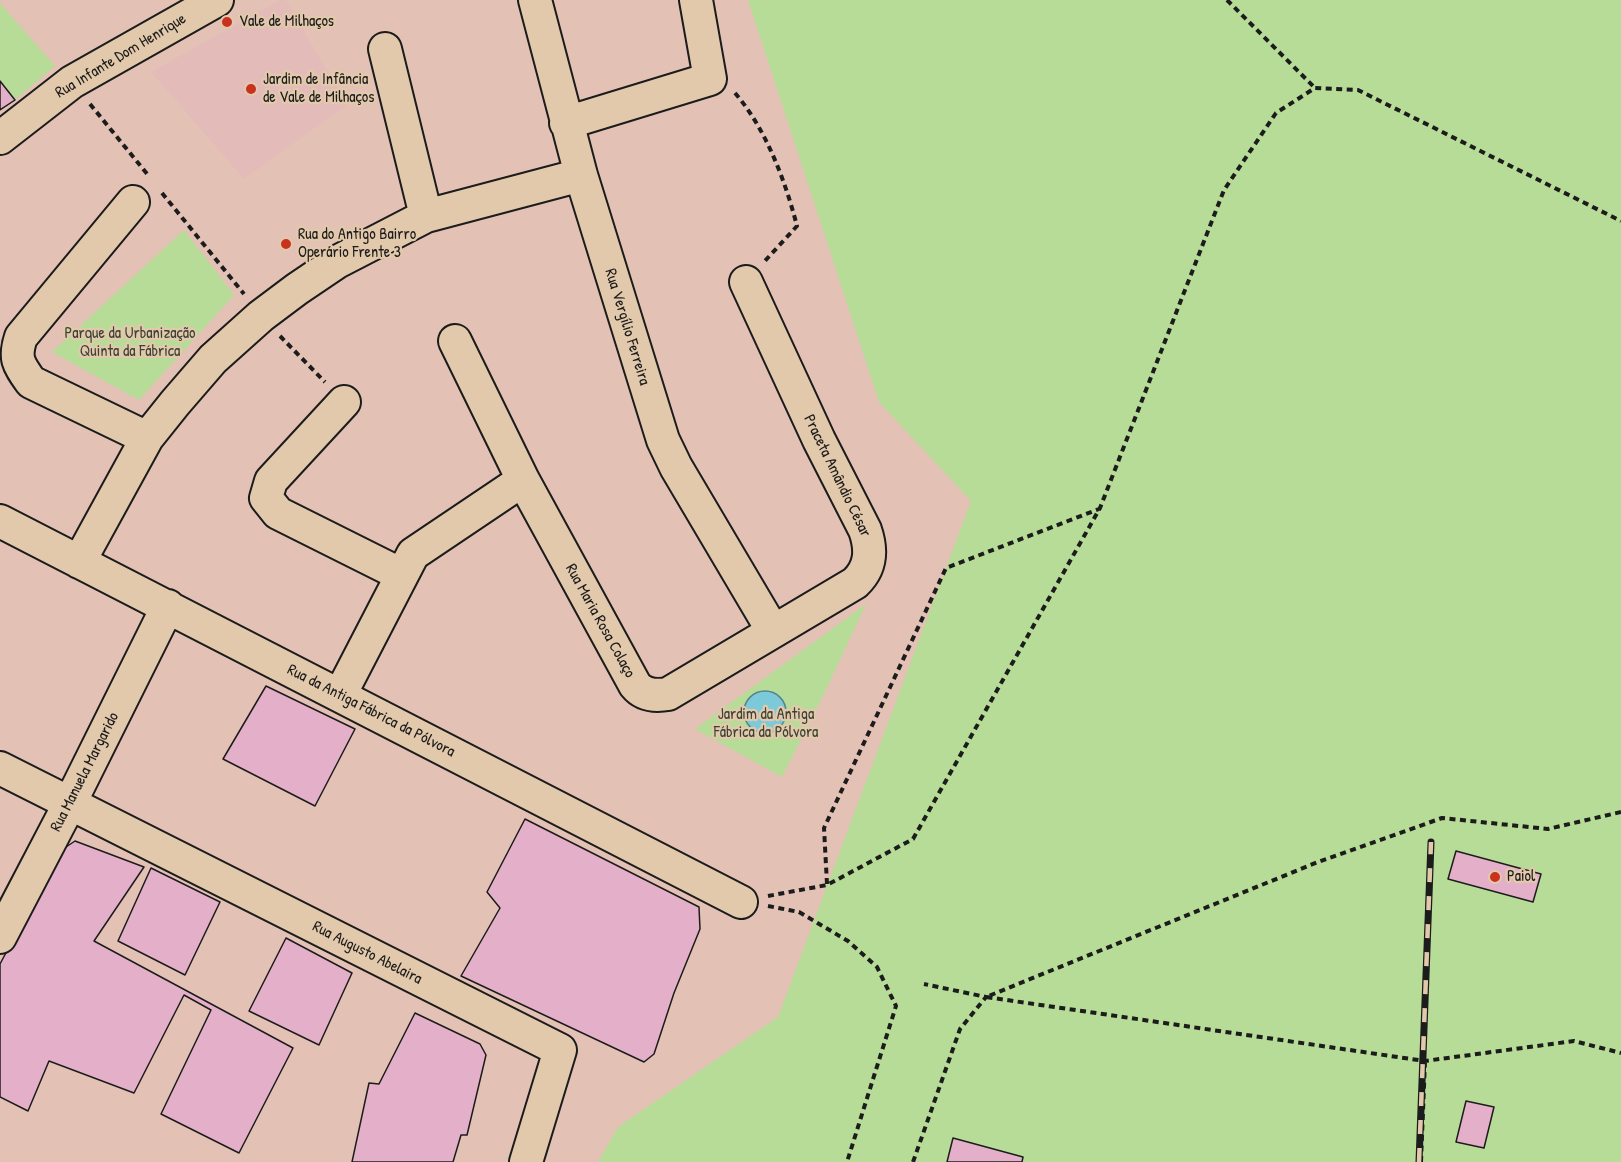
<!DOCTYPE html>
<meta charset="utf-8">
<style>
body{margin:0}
canvas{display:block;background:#e3c1b4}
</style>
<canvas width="1621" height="1162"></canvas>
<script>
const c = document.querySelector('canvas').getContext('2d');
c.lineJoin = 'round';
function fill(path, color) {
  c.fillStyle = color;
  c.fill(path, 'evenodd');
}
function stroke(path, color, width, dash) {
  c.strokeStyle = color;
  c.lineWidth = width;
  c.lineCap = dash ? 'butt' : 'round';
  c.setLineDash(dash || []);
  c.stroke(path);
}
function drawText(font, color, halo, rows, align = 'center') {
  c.font = font + ' "Patrick Hand",sans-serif';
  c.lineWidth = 4.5;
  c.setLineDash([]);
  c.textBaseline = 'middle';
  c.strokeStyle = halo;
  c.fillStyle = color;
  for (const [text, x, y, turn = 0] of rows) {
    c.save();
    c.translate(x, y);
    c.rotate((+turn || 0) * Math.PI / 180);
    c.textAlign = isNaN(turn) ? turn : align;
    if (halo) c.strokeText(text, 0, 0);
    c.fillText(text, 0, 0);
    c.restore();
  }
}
const built = new Path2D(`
 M 280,0 L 286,0 L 347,105 L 244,179 L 151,72 Z`);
const green = new Path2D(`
 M 748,0 L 1621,0 L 1621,1162 L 598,1162 L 618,1127 L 778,1017 L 971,501 L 879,402 Z
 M 0,3 L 55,66 L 15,100 L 0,81 Z
 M 184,230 L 234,295 L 139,400 L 52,352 Z
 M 866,604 L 823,696 L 782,777 L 695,729 Z`);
const water = new Path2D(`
 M744 712a21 21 0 1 1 42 0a21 21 0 1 1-42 0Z`);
const building = new Path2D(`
 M 0,81 L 15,100 L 0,110 Z
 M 266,686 L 355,729 L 315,806 L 223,759 Z
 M 525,819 L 699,907 L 700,929 L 674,993 L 654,1054 L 644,1062 L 461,976 L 500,908 L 487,892 Z
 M 75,841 L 144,867 L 94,941 L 293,1048 L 239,1153 L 161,1114 L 211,1010 L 184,995 L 134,1093 L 49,1061 L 28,1111 L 0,1097 L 0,964 L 60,851 Z
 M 1456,851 L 1541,874 L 1533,902 L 1448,879 Z
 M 151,868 L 220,902 L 185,975 L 118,941 Z
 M 286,938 L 352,973 L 319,1045 L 249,1011 Z
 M 415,1013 L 480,1044 L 486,1055 L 467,1135 L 461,1135 L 453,1162 L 352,1162 L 369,1083 L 379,1084 Z
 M 1466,1101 L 1494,1107 L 1484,1148 L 1456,1142 Z
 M 953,1138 L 1023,1157 L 1022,1162 L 947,1162 Z`);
const path = new Path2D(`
 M 1227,0 L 1315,88
 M 735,93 C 766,129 785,180 797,226 L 764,262
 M 90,104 L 148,175
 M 162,193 L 244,294
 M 280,336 L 325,382
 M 1621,812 L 1548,829 L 1442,818 L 1318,862 L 986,997 L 1425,1061 L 1574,1041 L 1621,1053
 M 827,884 L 824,828 L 946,568 L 1099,509
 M 768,896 L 827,885 L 913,839 L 1100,508 L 1224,190 L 1276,113 L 1315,88 L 1358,90 L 1621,221
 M 768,906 L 799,912 L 848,941 L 877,967 L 896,1006 L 847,1162
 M 913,1162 L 960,1029 L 986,997 L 924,984
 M 1421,1162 L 1425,1061`);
const minor = new Path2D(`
 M 535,0 L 581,175 L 663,440 L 676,467 L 773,631
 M 385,49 L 426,216
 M 566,123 L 710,79 L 696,0
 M 0,138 L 72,82 L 217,0
 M 133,202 L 21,337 C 14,358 18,364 31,382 L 147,438
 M 455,341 L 523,480 L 635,685 C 643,695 656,696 668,694 L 855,583 C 871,568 872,550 865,530 L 819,440 L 746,282
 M 344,402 L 271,481 L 266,498 L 278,513 L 402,575
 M 0,521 L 741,902
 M 79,562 L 147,438 L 175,403 L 213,359 L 261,316 L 297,289 L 337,262 L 426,216 L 581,175
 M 340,695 L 413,554 L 523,480
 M 0,768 L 560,1050 L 526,1162
 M 0,937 L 70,803 L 168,606`);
const rail = new Path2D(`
 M 1419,1162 L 1431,842`);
const markers = [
 [227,22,6,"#c8321e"],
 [251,89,6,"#c8321e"],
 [286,244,6,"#c8321e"],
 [1495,877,6,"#c8321e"]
];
const poiNames = [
 ["Vale de Milhaços",239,22],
 ["Jardim de Infância",263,80],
 ["de Vale de Milhaços",263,98],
 ["Rua do Antigo Bairro",298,235],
 ["Operário Frente 3",298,253],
 ["Paiol",1507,877]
];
const streetNames = [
 ["Rua Infante Dom Henrique",121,56,-31],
 ["Rua Vergílio Ferreira",627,327,73],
 ["Praceta Amândio César",837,476,64],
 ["Rua Maria Rosa Colaço",600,621,61],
 ["Rua da Antiga Fábrica da Pólvora",371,711,27],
 ["Rua Manuela Margarido",85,772,-63],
 ["Rua Augusto Abelaira",367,953,27]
];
const parkNames = [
 ["Parque da Urbanização",130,334],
 ["Quinta da Fábrica",130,352],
 ["Jardim da Antiga",766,715],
 ["Fábrica da Pólvora",766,733]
];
fill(built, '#e3bcba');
fill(green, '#b6dc97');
fill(water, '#7ccad9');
stroke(water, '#56848d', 1.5);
fill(building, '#e4afc8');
stroke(building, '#1c1c1c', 1.5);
stroke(minor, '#1c1c1c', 36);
stroke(path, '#1c1c1c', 4, [6, 4.5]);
stroke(minor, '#e3c9ab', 32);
stroke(rail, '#1c1c1c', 7);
stroke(rail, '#e3c9ab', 4.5, [14]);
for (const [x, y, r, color] of markers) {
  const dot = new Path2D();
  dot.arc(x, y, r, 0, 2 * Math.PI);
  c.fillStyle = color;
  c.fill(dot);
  stroke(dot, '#e3c9ab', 2);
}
drawText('16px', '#1c1c1c', '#e3c9ab', poiNames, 'left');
drawText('16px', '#1c1c1c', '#e3c9ab', streetNames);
drawText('16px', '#3b4235', '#e3c9ab', parkNames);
</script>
